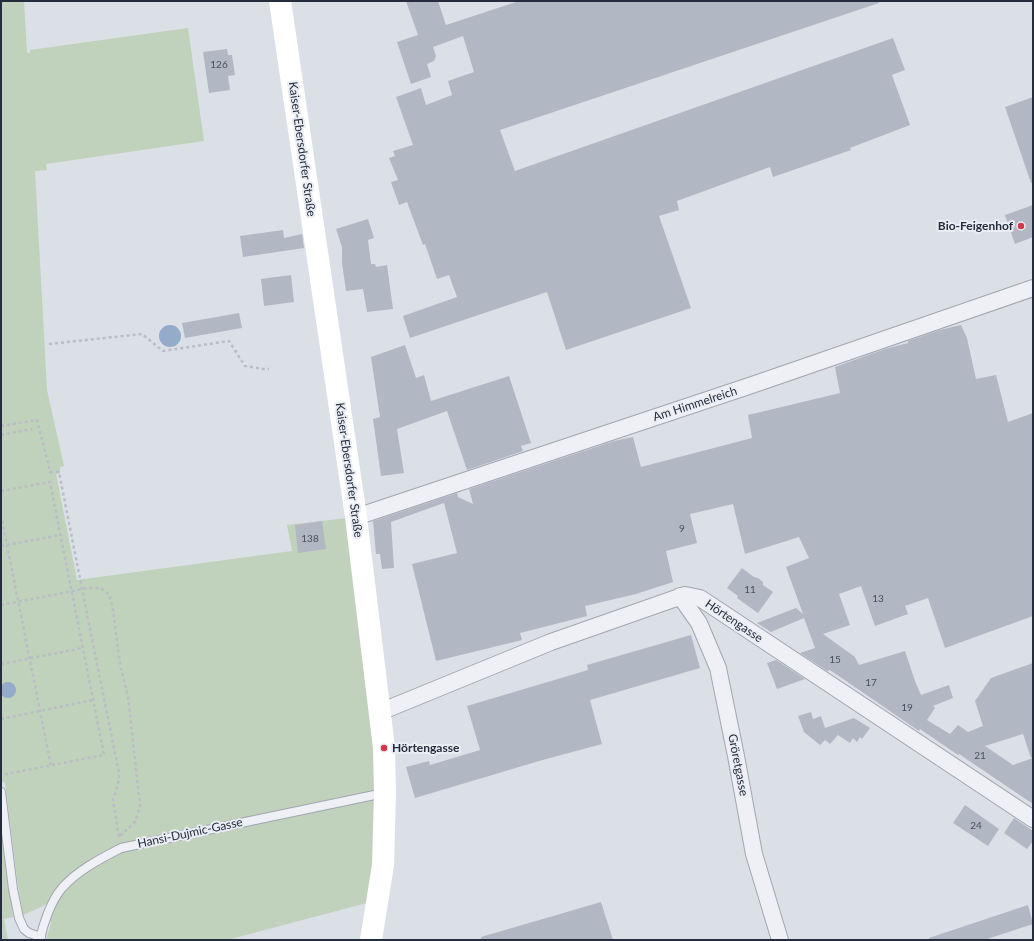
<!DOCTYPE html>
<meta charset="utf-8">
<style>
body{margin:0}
#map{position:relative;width:1034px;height:941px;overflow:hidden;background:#dbdfe6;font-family:Lato,sans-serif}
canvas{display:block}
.frame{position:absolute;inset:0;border:2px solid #252c3d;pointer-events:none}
</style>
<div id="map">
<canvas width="1034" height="941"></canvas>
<div class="frame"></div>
</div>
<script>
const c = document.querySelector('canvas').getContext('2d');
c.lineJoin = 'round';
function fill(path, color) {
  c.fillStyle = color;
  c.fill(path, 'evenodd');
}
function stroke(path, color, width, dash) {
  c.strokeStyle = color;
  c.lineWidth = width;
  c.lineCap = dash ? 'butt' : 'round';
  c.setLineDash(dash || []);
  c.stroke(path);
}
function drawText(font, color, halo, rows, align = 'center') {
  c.font = font + ' Lato,sans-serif';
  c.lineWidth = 4;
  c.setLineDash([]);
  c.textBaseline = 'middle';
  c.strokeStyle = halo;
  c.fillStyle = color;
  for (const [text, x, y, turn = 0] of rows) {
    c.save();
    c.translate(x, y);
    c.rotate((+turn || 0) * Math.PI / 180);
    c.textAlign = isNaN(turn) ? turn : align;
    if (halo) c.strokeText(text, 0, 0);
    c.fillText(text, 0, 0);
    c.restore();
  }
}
const green = new Path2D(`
 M 1,1 L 24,1 L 27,53 L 30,53 L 30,50 L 188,28 L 204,141 L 46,164 L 47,170 L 35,171 L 47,390 L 64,466 L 60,467 L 60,473 L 56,474 L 77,580 L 292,551 L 287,525 L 356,517 L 380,712 L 378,900 L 227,940 L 46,940 L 51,923 L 46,904 L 41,907 L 23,915 L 17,878 L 5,782 L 1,782 Z
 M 1,824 L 13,917 L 4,919 L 8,940 L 1,940 Z`);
const water = new Path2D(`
 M159 336a11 11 0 1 1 22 0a11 11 0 1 1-22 0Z
 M0 690a8 8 0 1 1 16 0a8 8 0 1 1-16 0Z`);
const building = new Path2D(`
 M 406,1 L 438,1 L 446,25 L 519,1 L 879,1 L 879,3 L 500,130 L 515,171 L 893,38 L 905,70 L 892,75 L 910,125 L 850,148 L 851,150 L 773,177 L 770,167 L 677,201 L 679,210 L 659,216 L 691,308 L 566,350 L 547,292 L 410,338 L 403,316 L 457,297 L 449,275 L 437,279 L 425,244 L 423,245 L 407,202 L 399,205 L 391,182 L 398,180 L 389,158 L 395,156 L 393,151 L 413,145 L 396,97 L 421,88 L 426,105 L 452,95 L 448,81 L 474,72 L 463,36 L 433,47 L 436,56 L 434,61 L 427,64 L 431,77 L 411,84 L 397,42 L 418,35 Z
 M 227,49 L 228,55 L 232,55 L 235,75 L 228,76 L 230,90 L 209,93 L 203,52 Z
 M 1033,97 L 1033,183 L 1031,183 L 1005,107 Z
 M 1033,205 L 1033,237 L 1015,244 L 1005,215 Z
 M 368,219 L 374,238 L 368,240 L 371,264 L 375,264 L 376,267 L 387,265 L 393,309 L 367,312 L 363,289 L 346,291 L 342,263 L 342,247 L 336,229 Z
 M 283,230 L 284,238 L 302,234 L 304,248 L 243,257 L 240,236 Z
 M 291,275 L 294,302 L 264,306 L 261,279 Z
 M 239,313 L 242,328 L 185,338 L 182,323 Z
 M 961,325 L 967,338 L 976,379 L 996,375 L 1008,422 L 1033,413 L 1033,616 L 945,648 L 928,598 L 905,606 L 908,614 L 875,626 L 861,586 L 839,594 L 850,625 L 823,634 L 855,657 L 859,665 L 905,651 L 915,681 L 921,695 L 949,685 L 953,698 L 933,706 L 935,708 L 927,720 L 950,734 L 958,725 L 968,732 L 983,726 L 975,701 L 991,678 L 1033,663 L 1033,757 L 1031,758 L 1023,734 L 985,746 L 1013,765 L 1033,758 L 1033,804 L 959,754 L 958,755 L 920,729 L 919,731 L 849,683 L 830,670 L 827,671 L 800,653 L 815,648 L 804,618 L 771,632 L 757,623 L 796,608 L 803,614 L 786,567 L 809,558 L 799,537 L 745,554 L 733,504 L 690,514 L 697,543 L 666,551 L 673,582 L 636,594 L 585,606 L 587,616 L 520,633 L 522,640 L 436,661 L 412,564 L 457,553 L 444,503 L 391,522 L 394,568 L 382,569 L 380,554 L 376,554 L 373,521 L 457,493 L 458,497 L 473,504 L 469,489 L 614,441 L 633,437 L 641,467 L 752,438 L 748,415 L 840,393 L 835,367 L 885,349 L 908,343 L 908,341 L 940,330 Z
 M 405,345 L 416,378 L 424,375 L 431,401 L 509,376 L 531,443 L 521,446 L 523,451 L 467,470 L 447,411 L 397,429 L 404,473 L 381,476 L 373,419 L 380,417 L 371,357 Z
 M 322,521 L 326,549 L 298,553 L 295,525 Z
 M 742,568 L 754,577 L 758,578 L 763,582 L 763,585 L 773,592 L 758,613 L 737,598 L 738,596 L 727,588 Z
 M 691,635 L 700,668 L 590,700 L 602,744 L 539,761 L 415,798 L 406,767 L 429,761 L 430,765 L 480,750 L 467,706 L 588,670 L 587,665 Z
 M 776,660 L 805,679 L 777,689 L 767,663 Z
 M 811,712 L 813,719 L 821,716 L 825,728 L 854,718 L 870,728 L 862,739 L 860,737 L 857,742 L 853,738 L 850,743 L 838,735 L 830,744 L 825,740 L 820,745 L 804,732 L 798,716 Z
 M 965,805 L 999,829 L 988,846 L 953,823 Z
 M 1014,818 L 1033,831 L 1033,841 L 1027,849 L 1004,833 Z
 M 601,902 L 613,940 L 481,940 L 481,937 Z
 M 1028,905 L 1033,924 L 984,940 L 929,940 L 929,938 Z`);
const path = new Path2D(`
 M 49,344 L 142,334 L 163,351 L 229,341 L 245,366 L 263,369 L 269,369
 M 1,426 L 37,420 L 50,471 L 50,472 L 59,472 L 82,589 L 119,773 L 119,780 L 113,800 L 119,837
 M 1,435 L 32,429
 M 1,491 L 50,482 L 104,755 L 1,775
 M 1,515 L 51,766
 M 1,546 L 60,535
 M 1,605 L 88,588 L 100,588 L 109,594 L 113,610 L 120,664 L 128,696 L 140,806 L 135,822 L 119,837
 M 1,664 L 83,648
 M 1,719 L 93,700`);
const service = new Path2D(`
 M 1,792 L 13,889 L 19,918 L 24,929 L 29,933 L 41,937
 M 40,940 C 43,924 51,901 62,888 C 78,870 100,859 121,848 L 384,793`);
const minor = new Path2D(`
 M 356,517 L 752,385 L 1033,288
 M 680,596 L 699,623 L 718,668 L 736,756 L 754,854 L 780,940
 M 380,712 L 551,642 L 685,595 L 700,598 L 1033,819`);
const secondary = new Path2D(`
 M 280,1 L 356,517 L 384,748 L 385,793 L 383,865 L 371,940`);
const markers = [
 [1021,226,4,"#d43849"],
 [384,748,4,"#d43849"]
];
const numberNames = [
 ["126",219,65],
 ["9",682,529],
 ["138",310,539],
 ["11",750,590],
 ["13",878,599],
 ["15",835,660],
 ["17",871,683],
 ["19",907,708],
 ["21",980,756],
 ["24",976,826]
];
const streetNames = [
 ["Kaiser-Ebersdorfer Straße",302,149,82],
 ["Am Himmelreich",695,404,-18],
 ["Kaiser-Ebersdorfer Straße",349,470,82],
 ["Hörtengasse",734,621,34],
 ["Gröretgasse",738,765,79],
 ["Hansi-Dujmic-Gasse",190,833,-12]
];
const poiNames = [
 ["Bio-Feigenhof",1013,226],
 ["Hörtengasse",392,748,"left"]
];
fill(green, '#c0d1bc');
fill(water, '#94abc9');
fill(building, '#b2b8c3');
stroke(service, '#a1a6b0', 10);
stroke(minor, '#a1a6b0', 18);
stroke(path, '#babdc5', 2.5, [3, 3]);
stroke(service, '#eef0f5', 8);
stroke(minor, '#eef0f5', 16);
stroke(secondary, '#fff', 22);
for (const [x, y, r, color] of markers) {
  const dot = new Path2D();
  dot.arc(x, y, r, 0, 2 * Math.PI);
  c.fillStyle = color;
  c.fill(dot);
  stroke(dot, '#eaeef4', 1.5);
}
drawText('10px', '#484f5e', null, numberNames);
drawText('12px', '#252c3d', '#eaeef4', streetNames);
drawText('bold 12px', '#252c3d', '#eaeef4', poiNames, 'right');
</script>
